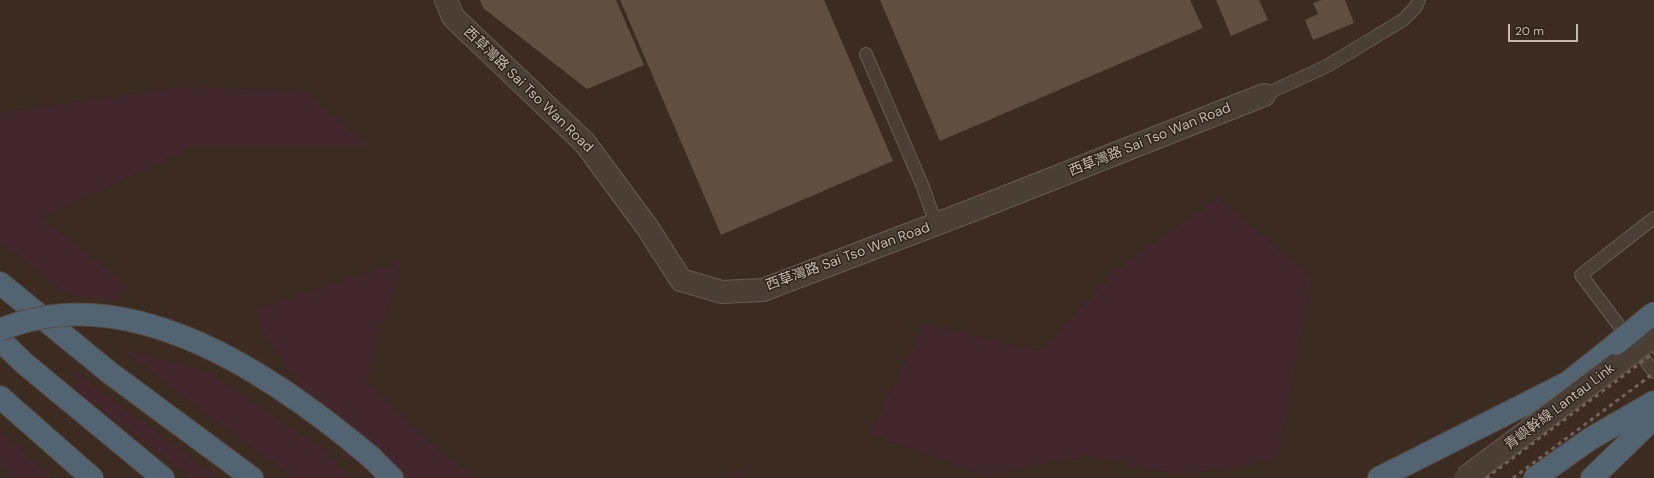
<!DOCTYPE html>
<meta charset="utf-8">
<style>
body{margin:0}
#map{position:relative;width:1654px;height:478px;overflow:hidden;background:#3b2b21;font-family:"DM Sans",sans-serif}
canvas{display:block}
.scale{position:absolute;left:1508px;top:24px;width:70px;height:18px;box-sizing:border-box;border:2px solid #c7bab0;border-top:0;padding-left:5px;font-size:12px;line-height:14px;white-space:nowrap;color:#c7bab0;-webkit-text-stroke:3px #2f231a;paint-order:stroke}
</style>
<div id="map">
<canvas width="1654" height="478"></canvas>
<div class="scale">20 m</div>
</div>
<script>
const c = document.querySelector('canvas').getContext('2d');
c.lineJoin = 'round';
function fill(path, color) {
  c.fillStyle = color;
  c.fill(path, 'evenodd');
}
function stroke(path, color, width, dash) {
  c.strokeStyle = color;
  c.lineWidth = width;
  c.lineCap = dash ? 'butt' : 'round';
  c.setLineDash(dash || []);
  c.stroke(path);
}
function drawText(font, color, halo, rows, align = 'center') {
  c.font = font + ' "DM Sans","Noto Sans TC",sans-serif';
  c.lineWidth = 3;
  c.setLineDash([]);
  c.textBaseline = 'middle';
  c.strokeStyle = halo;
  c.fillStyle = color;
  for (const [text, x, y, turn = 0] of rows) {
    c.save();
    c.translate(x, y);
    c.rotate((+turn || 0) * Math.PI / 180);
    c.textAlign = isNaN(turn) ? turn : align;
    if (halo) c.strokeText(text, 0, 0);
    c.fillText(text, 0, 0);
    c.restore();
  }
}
const green = new Path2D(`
 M 183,87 L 304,91 L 371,147 L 193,147 L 41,218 L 127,284 L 117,300 L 70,296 L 0,242 L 0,113 Z
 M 1218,198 L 1312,277 L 1279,457 L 1247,466 L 1178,474 L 1086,456 L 986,475 L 869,434 L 925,324 L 1040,351 L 1118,268 Z
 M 402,261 L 366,380 L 430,443 L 477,478 L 382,478 L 346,456 L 259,325 L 258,308 Z
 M 124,350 L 204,370 L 320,446 L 351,478 L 294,478 L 216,421 Z
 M 77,373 L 218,478 L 192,478 L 73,388 Z
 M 0,431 L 53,478 L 15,478 L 0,462 Z
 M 751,468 L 738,478 L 719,478 Z`);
const building = new Path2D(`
 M 480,0 L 616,0 L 644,65 L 587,89 L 483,8 Z
 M 620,0 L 824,0 L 893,161 L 721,235 Z
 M 880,0 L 1190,0 L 1203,28 L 940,141 Z
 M 1216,0 L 1259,0 L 1268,20 L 1231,36 Z
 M 1321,0 L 1345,0 L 1354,23 L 1313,40 L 1305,20 L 1318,14 L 1313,3 Z`);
const service = new Path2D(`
 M 866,54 L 923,187 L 936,224
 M 1264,95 L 1327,66 L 1403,20 L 1415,8 L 1419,0
 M 1654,218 L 1581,275 L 1654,372`);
const minor = new Path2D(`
 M 446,0 L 453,17 L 585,143 L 647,227 L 681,280 L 722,292 L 763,290 L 973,210 L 1264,95`);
const motorway = new Path2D(`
 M 0,283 L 110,373 L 252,478
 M 0,340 L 25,364 L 163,478
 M 1556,392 L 1616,344
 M 0,397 L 92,478
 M 372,458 L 392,478
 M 1379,478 L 1567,383
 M 1535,478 L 1590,439 L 1654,402
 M 1592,478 L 1654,418`);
const rail = new Path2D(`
 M 1486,478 L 1654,353
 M 1513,478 L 1654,373`);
const minorBridge = new Path2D(`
 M 1465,478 L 1654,336`);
const motorwayBridge = new Path2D(`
 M 0,330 C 130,275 276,377 372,458
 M 1616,344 L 1654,313`);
const streetNames = [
 ["西草灣路 Sai Tso Wan Road",528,90,44],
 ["西草灣路 Sai Tso Wan Road",1150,140,-22],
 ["西草灣路 Sai Tso Wan Road",848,257,-20],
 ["青嶼幹線 Lantau Link",1560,407,-37]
];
fill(green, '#42272c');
fill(building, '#604e42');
stroke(service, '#695c53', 14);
stroke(minor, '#695c53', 24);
stroke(motorway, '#564940', 24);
stroke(service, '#4b3e35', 12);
stroke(minor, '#4b3e35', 22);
stroke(motorway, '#526471', 22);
stroke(rail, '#726257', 3, [4, 4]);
stroke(minorBridge, '#695c53', 24, []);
stroke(motorwayBridge, '#564940', 24, []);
stroke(minorBridge, '#4b3e35', 22);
stroke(motorwayBridge, '#526471', 22);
drawText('14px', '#c7bab0', '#2f231a', streetNames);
</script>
